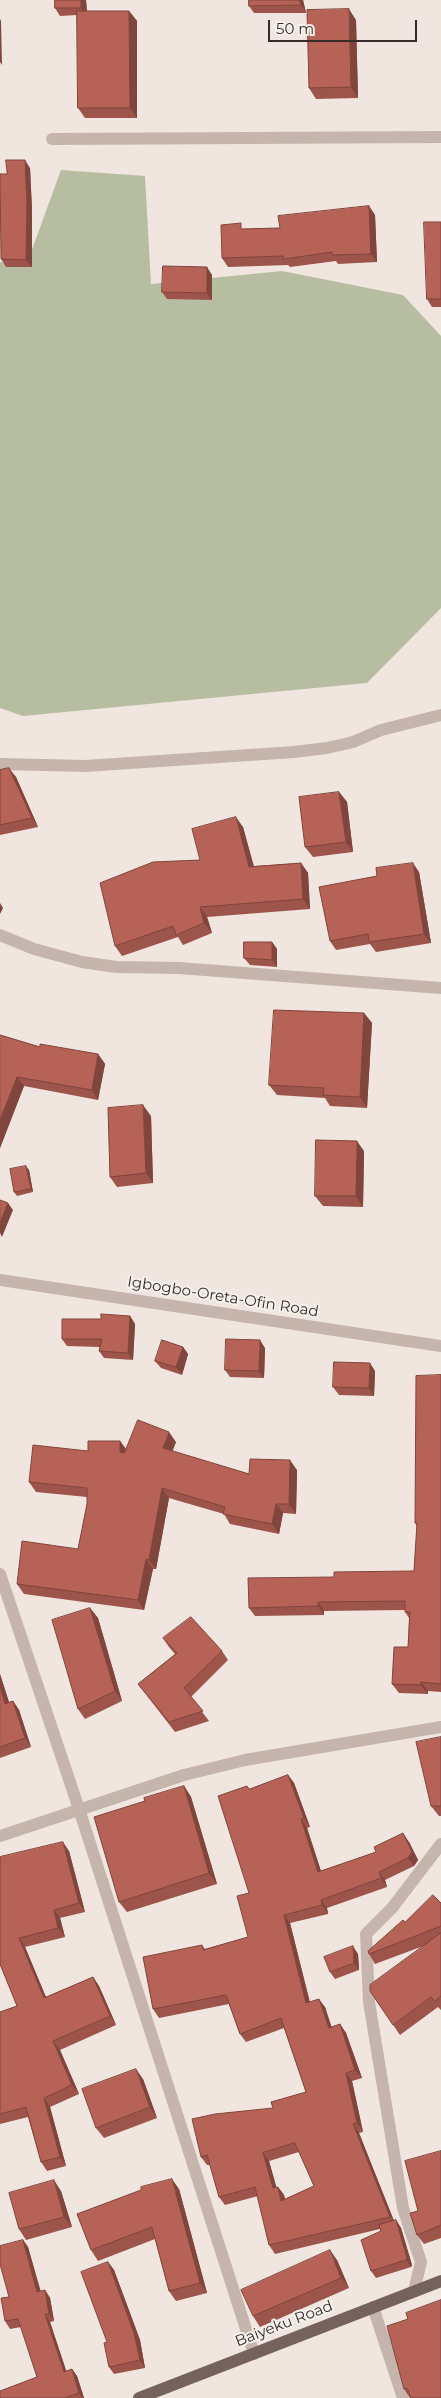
<!DOCTYPE html>
<style>
body{margin:0}
#map{position:relative;width:441px;height:2398px;overflow:hidden;background:#f0e6df;font-family:Montserrat,sans-serif}
canvas{display:block}
.scale{position:absolute;left:268px;top:20px;width:149px;height:22px;box-sizing:border-box;border:2px solid #352c2a;border-top:0;padding-left:6px;font-size:15px;line-height:18px;white-space:nowrap;color:#352c2a;-webkit-text-stroke:4px #f8f0eb;paint-order:stroke}
</style>
<div id="map">
<canvas width="441" height="2398"></canvas>
<div class="scale">50 m</div>
</div>
<script>
const c = document.querySelector('canvas').getContext('2d');
c.lineJoin = 'round';
function fill(path, color) {
  c.fillStyle = color;
  c.fill(path, 'evenodd');
}
function stroke(path, color, width, dash) {
  c.strokeStyle = color;
  c.lineWidth = width;
  c.lineCap = dash ? 'butt' : 'round';
  c.setLineDash(dash || []);
  c.stroke(path);
}
function drawText(font, color, halo, rows, align = 'center') {
  c.font = font + ' Montserrat,sans-serif';
  c.lineWidth = 4;
  c.setLineDash([]);
  c.textBaseline = 'middle';
  c.strokeStyle = halo;
  c.fillStyle = color;
  for (const [text, x, y, turn = 0] of rows) {
    c.save();
    c.translate(x, y);
    c.rotate((+turn || 0) * Math.PI / 180);
    c.textAlign = isNaN(turn) ? turn : align;
    if (halo) c.strokeText(text, 0, 0);
    c.fillText(text, 0, 0);
    c.restore();
  }
}
const green = new Path2D(`
 M 61,170 L 145,176 L 151,284 L 282,271 L 403,295 L 441,336 L 441,608 L 367,683 L 23,716 L 0,708 L 0,262 L 26,266 Z`);
const minor = new Path2D(`
 M 52,139 L 441,137
 M 0,764 L 85,766 L 294,752 L 327,748 L 353,742 L 381,730 L 441,715
 M 0,935 L 34,949 L 82,962 L 116,967 L 179,968 L 441,988
 M 0,1280 L 441,1346
 M 0,1574 L 80,1812 L 254,2354
 M 0,1836 L 184,1775 L 245,1760 L 441,1727
 M 414,2291 L 421,2262 L 403,2208 L 369,2002 L 366,1934 L 392,1908 L 441,1844
 M 373,2307 L 403,2398`);
const major = new Path2D(`
 M 139,2398 L 441,2281`);
const wall = new Path2D(`
 M 55,0 L 86,0 L 87,11 L 129,11 L 137,21 L 137,118 L 85,118 L 78,108 L 77,15 L 60,16 L 55,8 Z
 M 303,0 L 306,13 L 254,13 L 249,6 Z
 M 356,20 L 358,98 L 316,99 L 309,88 Z
 M 30,168 L 32,210 L 32,267 L 6,267 L 1,259 L 7,174 Z
 M 369,206 L 375,215 L 377,262 L 338,264 L 336,261 L 290,267 L 288,265 L 228,267 L 222,258 L 245,229 L 280,228 Z
 M 441,222 L 441,307 L 432,307 L 427,299 Z
 M 212,275 L 212,300 L 167,299 L 162,292 Z
 M 0,770 L 16,777 L 38,827 L 0,835 Z
 M 339,792 L 347,802 L 353,852 L 313,857 L 305,847 Z
 M 243,827 L 254,866 L 301,863 L 308,873 L 310,909 L 207,917 L 212,933 L 183,945 L 178,937 L 122,956 L 115,946 L 200,860 Z
 M 419,872 L 431,943 L 376,952 L 370,944 L 336,950 L 330,941 Z
 M 272,942 L 277,949 L 277,967 L 250,965 L 244,958 Z
 M 364,1013 L 372,1023 L 367,1108 L 330,1106 L 325,1098 L 277,1095 L 269,1085 Z
 M 0,1035 L 40,1047 L 98,1054 L 105,1064 L 98,1100 L 24,1086 L 0,1148 Z
 M 151,1116 L 153,1183 L 117,1187 L 110,1177 Z
 M 364,1151 L 363,1207 L 323,1206 L 315,1196 Z
 M 29,1170 L 33,1192 L 17,1196 L 14,1192 Z
 M 130,1316 L 135,1324 L 133,1360 L 104,1358 L 99,1351 L 100,1347 L 67,1346 L 62,1339 L 101,1319 Z
 M 183,1347 L 188,1354 L 182,1375 L 161,1368 L 155,1361 Z
 M 265,1348 L 264,1378 L 230,1377 L 225,1370 Z
 M 375,1371 L 374,1396 L 339,1395 L 333,1387 Z
 M 441,1375 L 441,1692 L 428,1691 L 428,1694 L 399,1693 L 392,1684 L 408,1647 L 409,1618 L 405,1612 L 405,1610 L 324,1611 L 324,1615 L 255,1616 L 249,1608 L 334,1577 L 414,1571 L 417,1526 L 415,1523 Z
 M 120,1441 L 126,1449 L 176,1442 L 172,1451 L 249,1474 L 297,1470 L 296,1514 L 283,1513 L 279,1534 L 230,1524 L 224,1514 L 169,1498 L 156,1569 L 153,1569 L 144,1610 L 24,1594 L 17,1584 L 78,1549 L 87,1504 L 87,1497 L 36,1492 L 29,1482 L 88,1451 Z
 M 90,1608 L 98,1618 L 122,1701 L 85,1719 L 78,1709 Z
 M 163,1638 L 222,1651 L 228,1660 L 191,1697 L 209,1721 L 175,1732 L 138,1684 L 175,1654 L 169,1647 Z
 M 0,1674 L 9,1702 L 13,1701 L 19,1710 L 31,1747 L 0,1758 Z
 M 441,1737 L 441,1816 L 439,1816 L 431,1806 Z
 M 288,1775 L 294,1783 L 310,1827 L 307,1828 L 321,1871 L 409,1842 L 418,1860 L 414,1866 L 385,1880 L 387,1887 L 327,1908 L 328,1914 L 290,1923 L 310,2002 L 325,2007 L 331,2027 L 340,2024 L 346,2033 L 362,2078 L 352,2081 L 363,2132 L 359,2133 L 394,2221 L 396,2220 L 401,2228 L 412,2265 L 411,2267 L 376,2278 L 371,2271 L 381,2231 L 380,2229 L 275,2254 L 269,2245 L 258,2196 L 225,2205 L 219,2197 L 210,2165 L 207,2165 L 201,2157 L 273,2108 L 306,2092 L 284,2028 L 246,2042 L 240,2034 L 229,2004 L 159,2018 L 153,2009 L 202,1945 L 205,1949 L 248,1937 L 249,1893 L 250,1789 ZM 299,2152 L 314,2186 L 285,2199 L 284,2195 L 278,2187 L 276,2187 L 269,2161 Z
 M 184,1786 L 191,1797 L 217,1884 L 127,1912 L 119,1902 L 145,1801 Z
 M 69,1851 L 85,1912 L 60,1918 L 65,1937 L 25,1947 L 46,1997 L 93,1977 L 99,1986 L 116,2025 L 60,2050 L 79,2094 L 50,2107 L 66,2166 L 47,2171 L 41,2162 L 28,2117 L 0,2124 L 0,2012 L 17,2006 L 0,1964 Z
 M 441,1903 L 441,2010 L 438,2007 L 400,2035 L 370,1991 L 426,1945 L 375,1964 L 369,1954 L 405,1922 Z
 M 358,1954 L 359,1970 L 335,1979 L 330,1972 Z
 M 143,2079 L 157,2118 L 104,2138 L 96,2128 Z
 M 441,2151 L 441,2238 L 424,2244 L 417,2235 L 418,2211 Z
 M 179,2189 L 207,2293 L 176,2301 L 169,2291 L 155,2239 L 98,2261 L 91,2250 Z
 M 61,2191 L 72,2227 L 26,2240 L 19,2229 Z
 M 23,2240 L 28,2247 L 40,2291 L 45,2290 L 50,2298 L 54,2321 L 50,2322 L 66,2371 L 72,2369 L 77,2376 L 84,2398 L 0,2398 L 37,2377 L 21,2327 L 10,2329 L 5,2321 L 9,2297 Z
 M 337,2260 L 349,2288 L 260,2327 L 253,2316 Z
 M 108,2262 L 114,2270 L 140,2340 L 145,2368 L 114,2374 L 109,2367 L 107,2342 Z
 M 408,2319 L 441,2398 L 410,2398 L 404,2389 Z`);
const shadedWall = new Path2D(`
 M 81,0 L 86,0 L 87,15 L 81,8 Z
 M 299,0 L 303,0 L 306,13 L 301,5 Z
 M 349,9 L 356,20 L 358,98 L 351,87 Z
 M 129,11 L 137,21 L 137,118 L 130,108 Z
 M 0,19 L 1,21 L 2,65 L 0,62 Z
 M 25,160 L 30,168 L 32,210 L 32,267 L 26,260 Z
 M 369,206 L 375,215 L 377,262 L 371,254 Z
 M 207,267 L 212,275 L 212,300 L 207,293 Z
 M 9,768 L 16,777 L 38,827 L 32,818 Z
 M 339,792 L 347,802 L 353,852 L 346,842 Z
 M 236,817 L 243,827 L 256,877 L 249,867 Z
 M 301,863 L 308,873 L 310,909 L 303,899 Z
 M 413,863 L 419,872 L 431,943 L 424,934 Z
 M 0,903 L 3,908 L 0,914 Z
 M 200,907 L 207,917 L 212,933 L 204,923 Z
 M 272,942 L 277,949 L 277,967 L 272,960 Z
 M 364,1013 L 372,1023 L 367,1108 L 360,1097 Z
 M 98,1054 L 105,1064 L 98,1100 L 92,1090 Z
 M 17,1077 L 24,1086 L 0,1148 L 0,1120 Z
 M 143,1105 L 151,1116 L 153,1183 L 146,1173 Z
 M 357,1141 L 364,1151 L 363,1207 L 356,1196 Z
 M 26,1166 L 29,1170 L 33,1192 L 31,1189 Z
 M 8,1203 L 13,1210 L 2,1237 L 0,1233 L 0,1222 Z
 M 130,1316 L 135,1324 L 133,1360 L 128,1353 Z
 M 260,1340 L 265,1348 L 264,1378 L 259,1371 Z
 M 183,1347 L 188,1354 L 182,1375 L 176,1367 Z
 M 370,1363 L 375,1371 L 374,1396 L 369,1388 Z
 M 169,1432 L 176,1442 L 170,1458 L 163,1448 Z
 M 120,1441 L 127,1451 L 126,1462 L 120,1452 Z
 M 290,1460 L 297,1470 L 296,1514 L 289,1504 Z
 M 162,1488 L 169,1498 L 156,1569 L 149,1560 Z
 M 276,1504 L 283,1513 L 279,1534 L 272,1524 Z
 M 146,1559 L 153,1569 L 144,1610 L 138,1600 Z
 M 318,1602 L 324,1611 L 324,1615 L 318,1606 Z
 M 90,1608 L 98,1618 L 122,1701 L 115,1691 Z
 M 0,1674 L 12,1712 L 5,1704 L 0,1685 Z
 M 421,1682 L 428,1691 L 428,1694 L 421,1685 Z
 M 13,1701 L 19,1710 L 31,1747 L 25,1738 Z
 M 288,1775 L 294,1783 L 310,1827 L 304,1818 Z
 M 184,1786 L 191,1797 L 217,1884 L 209,1873 Z
 M 301,1819 L 307,1828 L 324,1881 L 318,1872 Z
 M 403,1833 L 409,1842 L 418,1860 L 414,1866 L 408,1858 Z
 M 63,1842 L 69,1851 L 85,1912 L 79,1903 Z
 M 379,1872 L 385,1880 L 387,1887 L 381,1878 Z
 M 321,1900 L 327,1908 L 328,1914 L 322,1905 Z
 M 54,1910 L 60,1918 L 65,1937 L 58,1928 Z
 M 284,1915 L 290,1923 L 312,2012 L 306,2003 Z
 M 19,1938 L 25,1947 L 50,2007 L 44,1998 Z
 M 353,1946 L 358,1954 L 359,1970 L 354,1963 Z
 M 93,1977 L 99,1986 L 116,2025 L 110,2016 Z
 M 319,1999 L 325,2007 L 335,2037 L 329,2028 Z
 M 340,2024 L 346,2033 L 362,2078 L 355,2070 Z
 M 53,2041 L 60,2050 L 79,2094 L 72,2085 Z
 M 136,2069 L 143,2079 L 157,2118 L 150,2107 Z
 M 346,2073 L 352,2081 L 363,2132 L 357,2123 Z
 M 44,2098 L 50,2107 L 66,2166 L 60,2157 Z
 M 353,2124 L 359,2133 L 396,2226 L 390,2217 Z
 M 263,2153 L 269,2161 L 279,2196 L 273,2188 Z
 M 172,2179 L 179,2189 L 207,2293 L 200,2283 Z
 M 54,2180 L 61,2191 L 72,2227 L 64,2217 Z
 M 278,2187 L 284,2195 L 287,2209 L 281,2201 Z
 M 396,2220 L 401,2228 L 412,2265 L 411,2267 L 406,2260 Z
 M 23,2240 L 28,2247 L 43,2299 L 37,2292 Z
 M 330,2250 L 337,2260 L 349,2288 L 341,2278 Z
 M 108,2262 L 114,2270 L 140,2340 L 145,2368 L 140,2360 Z
 M 45,2290 L 50,2298 L 54,2321 L 49,2314 Z
 M 45,2314 L 50,2322 L 69,2379 L 64,2372 Z
 M 72,2369 L 77,2376 L 84,2398 L 83,2398 L 79,2393 Z`);
const building = new Path2D(`
 M 55,0 L 81,0 L 81,8 L 55,8 Z
 M 249,0 L 299,0 L 301,5 L 249,6 Z
 M 349,9 L 351,87 L 309,88 L 307,10 Z
 M 77,11 L 129,11 L 130,108 L 78,108 Z
 M 6,160 L 25,160 L 27,203 L 26,260 L 1,259 L 0,174 L 7,174 Z
 M 369,206 L 371,254 L 332,255 L 332,252 L 284,259 L 283,256 L 222,258 L 221,225 L 241,223 L 241,229 L 280,228 L 278,216 Z
 M 424,222 L 441,222 L 441,299 L 427,299 Z
 M 163,266 L 207,267 L 207,293 L 162,292 Z
 M 9,768 L 32,818 L 0,825 L 0,770 Z
 M 339,792 L 346,842 L 305,847 L 299,797 Z
 M 236,817 L 249,867 L 301,863 L 303,899 L 200,907 L 204,923 L 176,935 L 173,926 L 115,946 L 100,883 L 153,862 L 200,860 L 192,829 Z
 M 413,863 L 424,934 L 369,942 L 368,934 L 330,941 L 319,887 L 377,876 L 376,868 Z
 M 244,942 L 272,942 L 272,960 L 244,958 Z
 M 274,1010 L 364,1013 L 360,1097 L 323,1095 L 324,1088 L 269,1085 Z
 M 0,1035 L 40,1047 L 40,1044 L 98,1054 L 92,1090 L 17,1077 L 0,1120 Z
 M 143,1105 L 146,1173 L 110,1177 L 108,1108 Z
 M 316,1140 L 357,1141 L 356,1196 L 315,1196 Z
 M 26,1166 L 31,1189 L 14,1192 L 10,1169 Z
 M 0,1200 L 8,1203 L 0,1222 Z
 M 101,1314 L 130,1316 L 128,1353 L 99,1351 L 102,1339 L 62,1339 L 62,1319 L 101,1319 Z
 M 226,1339 L 260,1340 L 259,1371 L 225,1370 Z
 M 162,1340 L 183,1347 L 176,1367 L 155,1361 Z
 M 334,1362 L 370,1363 L 369,1388 L 333,1387 Z
 M 441,1375 L 441,1684 L 421,1682 L 421,1685 L 392,1684 L 394,1647 L 408,1647 L 410,1612 L 405,1612 L 405,1601 L 318,1602 L 318,1606 L 249,1608 L 248,1578 L 334,1577 L 334,1572 L 414,1571 L 417,1523 L 415,1523 L 416,1376 Z
 M 138,1420 L 169,1432 L 163,1448 L 249,1474 L 250,1459 L 290,1460 L 289,1504 L 276,1504 L 272,1524 L 223,1514 L 225,1507 L 162,1488 L 149,1560 L 146,1559 L 138,1600 L 17,1584 L 22,1541 L 78,1549 L 87,1504 L 87,1488 L 29,1482 L 33,1445 L 88,1451 L 88,1441 L 120,1441 L 120,1452 L 124,1453 Z
 M 90,1608 L 115,1691 L 78,1709 L 52,1620 Z
 M 191,1617 L 222,1651 L 184,1688 L 203,1711 L 169,1722 L 138,1684 L 177,1653 L 163,1638 Z
 M 0,1685 L 5,1704 L 13,1701 L 25,1738 L 0,1747 Z
 M 441,1737 L 441,1806 L 431,1806 L 416,1742 Z
 M 288,1775 L 304,1818 L 301,1819 L 318,1872 L 376,1852 L 374,1847 L 403,1833 L 412,1852 L 408,1858 L 379,1872 L 381,1878 L 321,1900 L 322,1905 L 284,1915 L 306,2003 L 319,1999 L 329,2028 L 340,2024 L 355,2070 L 346,2073 L 357,2123 L 353,2124 L 390,2217 L 269,2245 L 255,2187 L 219,2197 L 207,2155 L 201,2157 L 192,2119 L 215,2114 L 273,2108 L 271,2102 L 306,2092 L 281,2018 L 240,2034 L 226,1995 L 153,2009 L 143,1957 L 202,1945 L 203,1950 L 248,1937 L 237,1896 L 249,1893 L 218,1796 L 247,1786 L 249,1789 ZM 295,2143 L 314,2186 L 281,2201 L 278,2187 L 273,2188 L 263,2153 Z
 M 184,1786 L 209,1873 L 119,1902 L 94,1817 L 145,1801 L 144,1798 Z
 M 63,1842 L 79,1903 L 54,1910 L 58,1928 L 19,1938 L 44,1998 L 93,1977 L 110,2016 L 53,2041 L 72,2085 L 44,2098 L 60,2157 L 41,2162 L 26,2107 L 0,2114 L 0,2012 L 17,2006 L 0,1964 L 0,1857 Z
 M 433,1895 L 441,1903 L 441,1926 L 369,1954 L 368,1951 L 403,1920 L 405,1922 Z
 M 441,1933 L 441,1996 L 435,2001 L 431,1997 L 393,2025 L 370,1991 L 370,1985 Z
 M 353,1946 L 354,1963 L 330,1972 L 324,1957 Z
 M 136,2069 L 150,2107 L 96,2128 L 82,2089 Z
 M 441,2151 L 441,2225 L 417,2235 L 410,2213 L 418,2211 L 405,2161 Z
 M 172,2179 L 200,2283 L 169,2291 L 152,2227 L 91,2250 L 77,2214 L 141,2190 L 141,2187 Z
 M 54,2180 L 64,2217 L 19,2229 L 9,2193 Z
 M 396,2220 L 407,2258 L 406,2260 L 371,2271 L 361,2240 L 381,2231 L 379,2225 Z
 M 23,2240 L 37,2292 L 45,2290 L 49,2314 L 45,2314 L 64,2372 L 72,2369 L 79,2393 L 64,2398 L 0,2398 L 0,2391 L 37,2377 L 18,2319 L 5,2321 L 1,2298 L 9,2297 L 0,2264 L 0,2246 Z
 M 330,2250 L 341,2278 L 253,2316 L 241,2290 Z
 M 108,2262 L 134,2333 L 140,2360 L 109,2367 L 104,2343 L 107,2342 L 81,2272 Z
 M 441,2300 L 441,2398 L 411,2398 L 407,2388 L 404,2389 L 387,2326 L 408,2319 L 406,2313 Z`);
const streetNames = [
 ["Igbogbo-Oreta-Ofin Road",223,1297,9],
 ["Baiyeku Road",284,2324,-21]
];
fill(green, '#b7bda1');
stroke(minor, '#c6b5ac', 12);
stroke(major, '#75625d', 12);
fill(wall, '#9d544a');
fill(shadedWall, '#80453c');
fill(building, '#b76256');
stroke(building, '#80453c', 1);
drawText('15px', '#352c2a', '#f8f0eb', streetNames);
</script>
